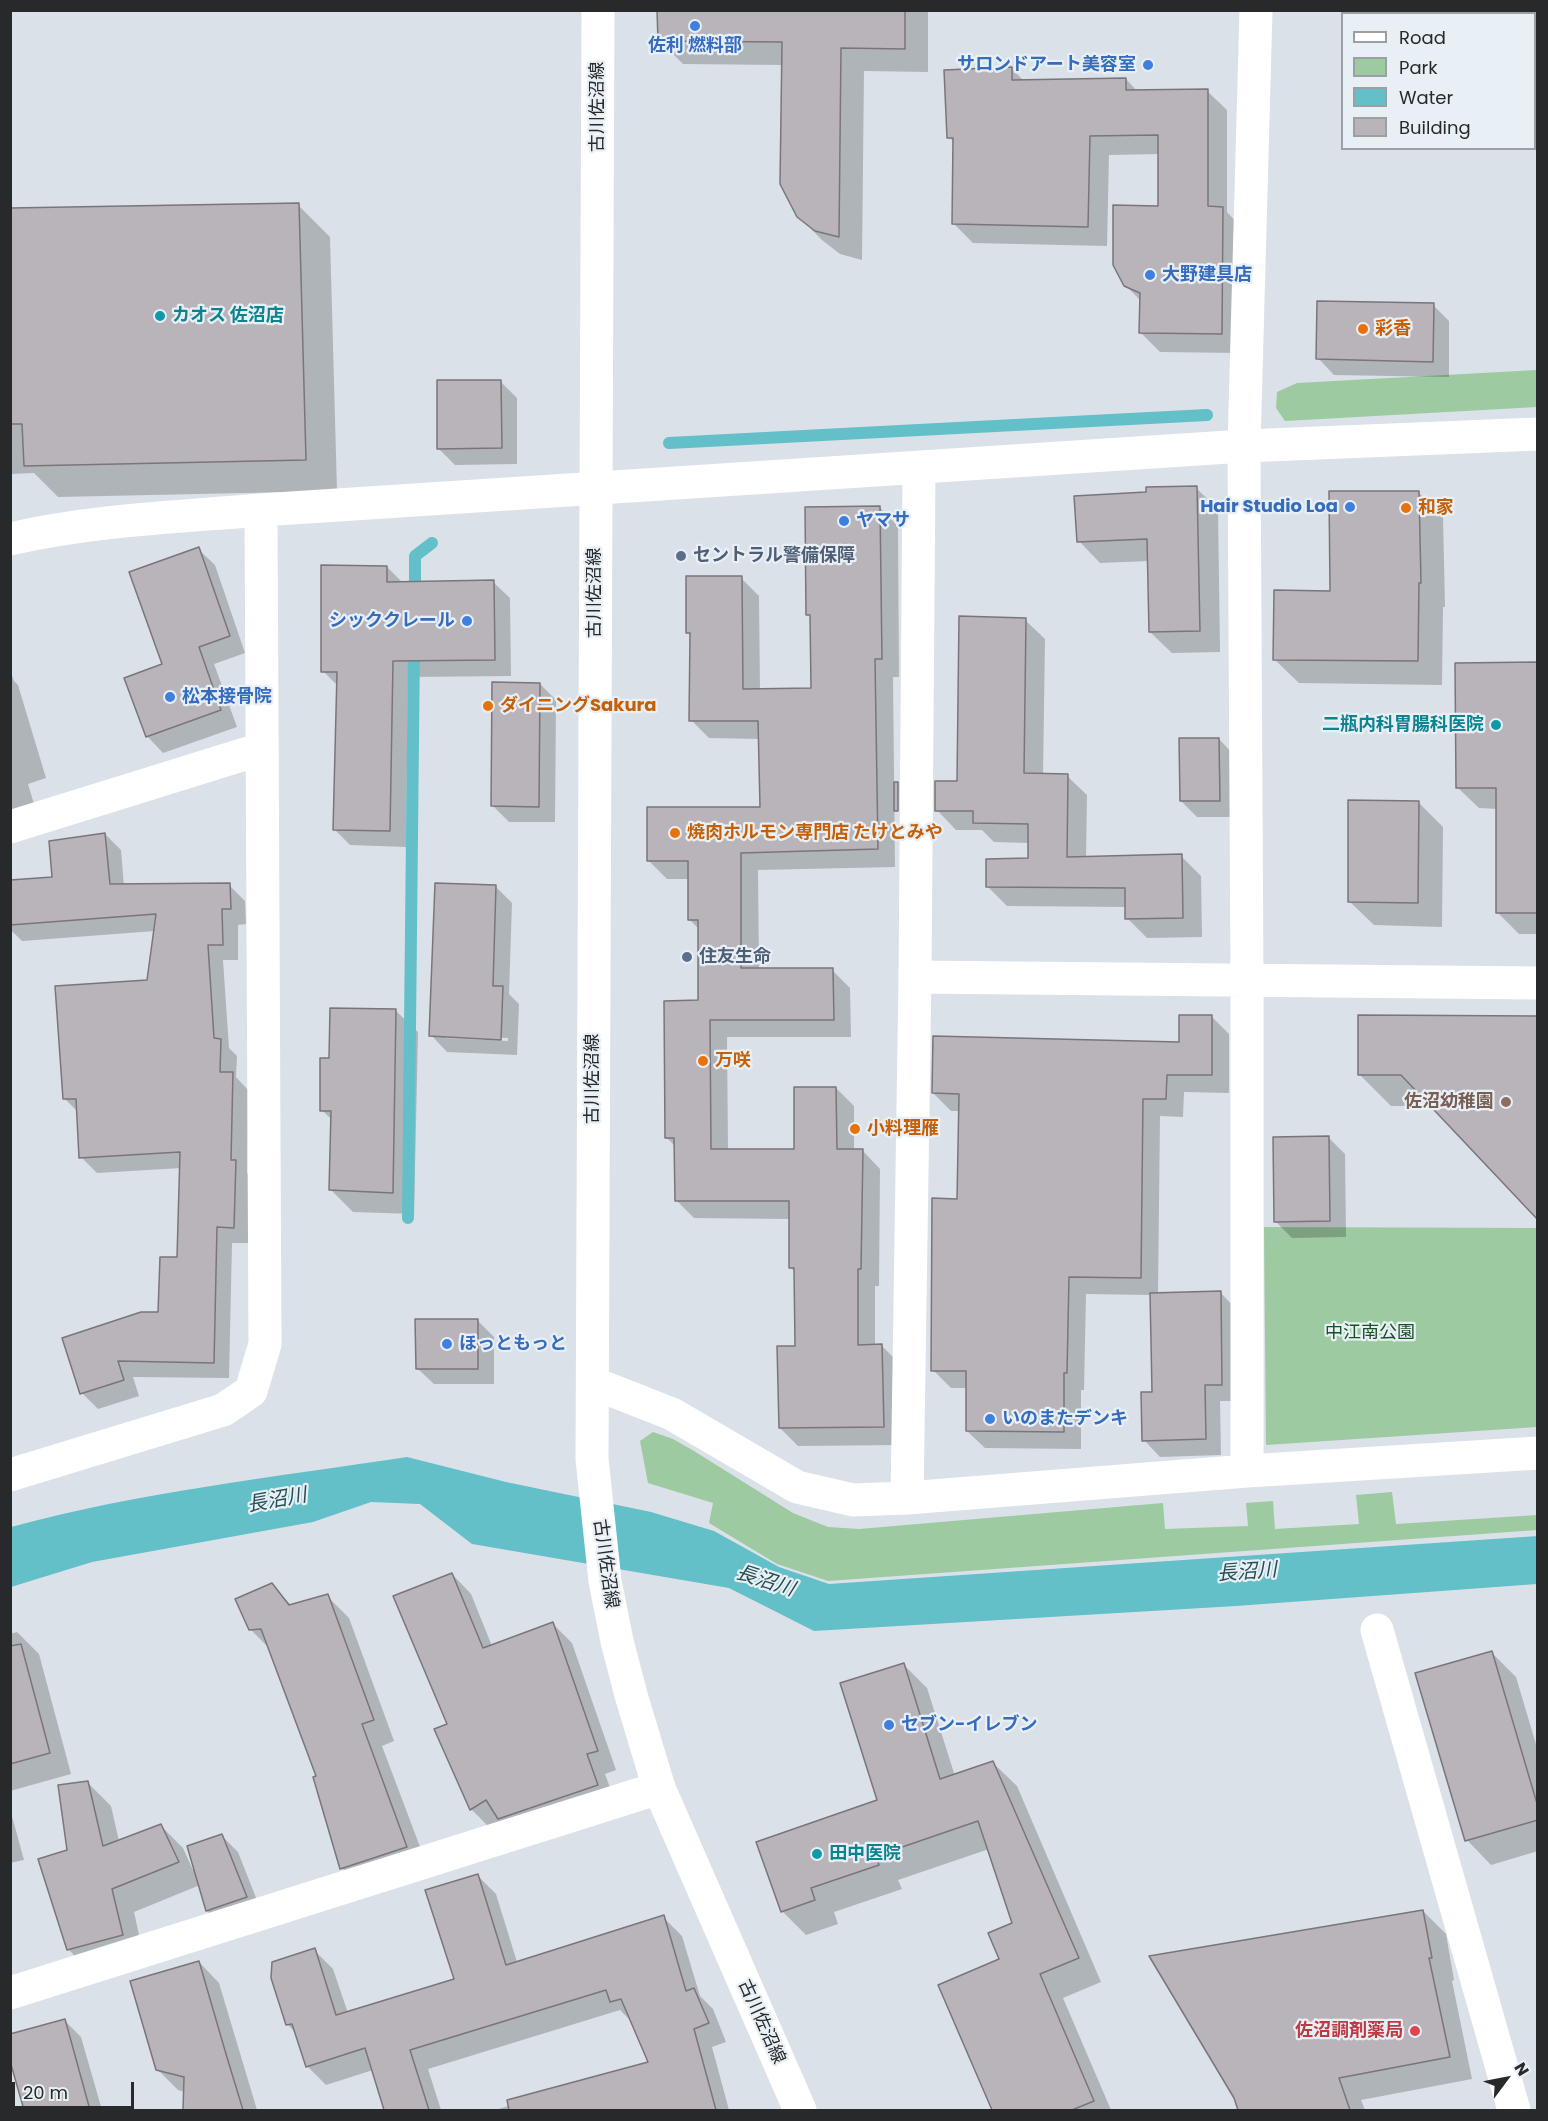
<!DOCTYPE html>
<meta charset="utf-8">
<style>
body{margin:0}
#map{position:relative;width:1548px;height:2121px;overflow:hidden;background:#dbe1e8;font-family:Poppins,sans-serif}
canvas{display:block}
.frame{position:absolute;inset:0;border:12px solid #27292b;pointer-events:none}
.legend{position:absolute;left:1341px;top:12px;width:195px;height:138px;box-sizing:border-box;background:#e8eff5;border:2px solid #9ba0a4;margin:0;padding:8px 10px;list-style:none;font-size:18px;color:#27292b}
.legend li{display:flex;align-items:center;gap:12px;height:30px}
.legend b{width:30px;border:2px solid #9ba0a4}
.north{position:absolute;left:1476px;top:2049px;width:60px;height:60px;-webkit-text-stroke:4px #e8eff5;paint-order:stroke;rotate:58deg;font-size:16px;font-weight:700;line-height:24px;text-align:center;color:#27292b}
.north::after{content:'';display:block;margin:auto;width:21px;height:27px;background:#27292b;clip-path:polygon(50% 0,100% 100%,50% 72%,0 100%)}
.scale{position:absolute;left:12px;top:2082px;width:122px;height:27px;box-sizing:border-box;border:3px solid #27292b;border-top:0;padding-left:8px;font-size:18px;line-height:21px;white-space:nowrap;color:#27292b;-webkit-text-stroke:4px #e8eff5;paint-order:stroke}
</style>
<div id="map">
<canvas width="1548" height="2121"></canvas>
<div class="frame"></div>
<ul class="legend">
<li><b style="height:8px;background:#fff"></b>Road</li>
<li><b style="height:16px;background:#9dcaa1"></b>Park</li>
<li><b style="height:16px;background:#63bfc8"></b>Water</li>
<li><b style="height:16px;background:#b9b3ba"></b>Building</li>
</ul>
<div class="north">N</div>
<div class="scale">20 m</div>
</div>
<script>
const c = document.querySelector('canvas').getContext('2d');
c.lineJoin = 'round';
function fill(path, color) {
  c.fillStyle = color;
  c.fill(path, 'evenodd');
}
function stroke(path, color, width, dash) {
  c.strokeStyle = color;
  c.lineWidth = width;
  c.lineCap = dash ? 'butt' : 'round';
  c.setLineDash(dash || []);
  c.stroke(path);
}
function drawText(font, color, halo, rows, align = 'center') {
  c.font = font + ' Poppins,"Noto Sans JP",sans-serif';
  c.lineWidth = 4.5;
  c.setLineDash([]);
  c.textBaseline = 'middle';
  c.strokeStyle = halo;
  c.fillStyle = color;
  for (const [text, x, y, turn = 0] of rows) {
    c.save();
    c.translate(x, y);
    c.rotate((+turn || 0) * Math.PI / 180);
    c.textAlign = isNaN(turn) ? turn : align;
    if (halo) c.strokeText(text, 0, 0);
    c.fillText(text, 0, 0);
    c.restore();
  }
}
const green = new Path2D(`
 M 1537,370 L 1537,407 L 1285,421 L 1276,408 L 1277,392 L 1297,383 Z
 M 1264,1227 L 1537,1228 L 1537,1427 L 1266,1445 Z
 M 653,1432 L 673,1439 L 694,1451 L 793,1513 L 828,1527 L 859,1529 L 1163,1503 L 1165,1529 L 1248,1526 L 1246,1503 L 1273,1501 L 1275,1529 L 1359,1524 L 1356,1495 L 1392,1492 L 1396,1524 L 1537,1515 L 1537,1530 L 828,1581 L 777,1564 L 709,1523 L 713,1503 L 648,1483 L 640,1441 Z`);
const water = new Path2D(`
 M 407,1457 L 506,1482 L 651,1512 L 714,1531 L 779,1567 L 829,1584 L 1538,1536 L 1537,1584 L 1236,1606 L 814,1631 L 729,1588 L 472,1544 L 420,1504 L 371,1502 L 313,1522 L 92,1562 L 11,1587 L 11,1527 C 140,1492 275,1477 407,1457 Z`);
const shadow = new Path2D(`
 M 659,10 L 928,10 L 928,72 L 864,71 L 862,260 L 840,254 L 822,240 L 798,216 L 783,65 L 683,64 L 659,40 Z
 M 1011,68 L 1024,81 L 1126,79 L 1137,91 L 1207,91 L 1227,110 L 1227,212 L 1242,228 L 1241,353 L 1160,352 L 1140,332 L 1141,301 L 1125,285 L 1160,207 L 1160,154 L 1109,155 L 1107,246 L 973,243 L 954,224 L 955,143 L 949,137 Z
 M 298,205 L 330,237 L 337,491 L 58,497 L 34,473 L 10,474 L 10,210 Z
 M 1433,305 L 1449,321 L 1449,377 L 1334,375 L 1318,358 Z
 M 500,381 L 517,398 L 517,464 L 455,465 L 438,448 Z
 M 1196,488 L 1218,509 L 1220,652 L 1172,653 L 1150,632 L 1149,561 L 1100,563 L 1079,541 L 1148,494 Z
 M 1419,493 L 1443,517 L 1445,607 L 1443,607 L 1442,685 L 1299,683 L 1274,659 Z
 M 880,508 L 898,526 L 899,677 L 893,677 L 895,867 L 758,870 L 759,970 L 832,970 L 850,988 L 851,1037 L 727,1037 L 728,1150 L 796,1151 L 836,1088 L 854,1106 L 854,1150 L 862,1150 L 880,1169 L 879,1286 L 875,1286 L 875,1346 L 882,1346 L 900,1364 L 901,1445 L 798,1446 L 780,1428 L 796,1347 L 795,1272 L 790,1267 L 790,1219 L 694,1218 L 676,1200 L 676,1147 L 666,1137 L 700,1002 L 700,930 L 689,919 L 689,879 L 667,879 L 649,861 L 761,809 L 760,739 L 709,738 L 691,720 L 691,636 L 688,632 L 741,578 L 759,596 L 760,690 L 812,689 L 812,618 L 808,614 Z
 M 198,549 L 215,565 L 245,653 L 214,664 L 237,727 L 163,753 L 147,736 L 164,665 Z
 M 387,567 L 403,583 L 493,582 L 510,598 L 511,676 L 408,677 L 406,847 L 350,845 L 334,829 L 338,686 L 323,671 Z
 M 1025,620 L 1045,639 L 1043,775 L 1067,776 L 1087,795 L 1086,858 L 1181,856 L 1201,876 L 1202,937 L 1147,938 L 1127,918 L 1127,907 L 1007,906 L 987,886 L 1029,859 L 1029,843 L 994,842 L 982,830 L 956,830 L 937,810 L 958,783 Z
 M 1538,663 L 1538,934 L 1519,934 L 1497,912 L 1498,809 L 1479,808 L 1457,787 Z
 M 10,670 L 14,681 L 18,685 L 46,778 L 28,784 L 37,814 L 10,821 Z
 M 540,684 L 556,700 L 555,822 L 509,822 L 493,806 Z
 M 1219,739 L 1235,756 L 1236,817 L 1197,817 L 1181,801 Z
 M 1418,802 L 1443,827 L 1442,927 L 1374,925 L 1349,901 Z
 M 105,834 L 121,850 L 124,886 L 229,885 L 245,901 L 246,924 L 238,925 L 238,960 L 223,960 L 229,1048 L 237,1056 L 236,1077 L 248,1090 L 247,1173 L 252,1178 L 250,1243 L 232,1243 L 229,1378 L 133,1377 L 139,1396 L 98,1409 L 82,1393 L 160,1314 L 178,1259 L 181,1168 L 97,1173 L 81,1157 L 78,1112 L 65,1099 L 149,981 L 155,931 L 22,941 L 10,929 L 10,882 L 54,878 Z
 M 496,887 L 512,903 L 509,994 L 519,1004 L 517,1055 L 447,1052 L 431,1035 ZM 446,1035 L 508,1038 L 508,1041 L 446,1038 Z
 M 395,1010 L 418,1032 L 414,1214 L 353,1212 L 331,1190 L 333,1121 L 322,1110 L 331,1059 Z
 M 1211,1016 L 1229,1034 L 1229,1093 L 1184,1092 L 1183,1117 L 1160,1116 L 1158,1294 L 1220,1292 L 1236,1309 L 1238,1401 L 1220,1401 L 1221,1455 L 1160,1457 L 1144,1440 L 1153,1393 L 1151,1295 L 1086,1294 L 1084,1390 L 1081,1390 L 1081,1449 L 985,1448 L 967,1431 L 968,1388 L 951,1388 L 933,1370 L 958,1200 L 960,1111 L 951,1111 L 933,1093 L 1181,1044 Z
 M 1538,1018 L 1433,1106 L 1391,1106 L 1359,1074 Z
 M 1329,1138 L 1345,1154 L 1346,1237 L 1292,1238 L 1275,1221 Z
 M 478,1321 L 494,1337 L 494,1384 L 434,1384 L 417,1368 Z
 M 452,1574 L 471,1594 L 492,1646 L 553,1624 L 572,1643 L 616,1770 L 605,1774 L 616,1804 L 490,1828 L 471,1809 L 449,1725 Z
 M 272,1585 L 292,1606 L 327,1596 L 349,1618 L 394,1741 L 382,1746 L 428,1868 L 363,1890 L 342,1868 L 318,1777 L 270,1649 L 250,1629 Z
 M 17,1632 L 39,1654 L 71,1774 L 10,1791 L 10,1634 Z
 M 1491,1652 L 1516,1677 L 1538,1751 L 1538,1851 L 1491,1865 L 1467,1840 Z
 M 904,1665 L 927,1688 L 955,1776 L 993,1763 L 1017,1786 L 1101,1982 L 1063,1998 L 1111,2110 L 994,2110 L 940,1985 L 1001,1960 L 1013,1923 L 989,1849 L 898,1880 L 902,1889 L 834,1912 L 838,1924 L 806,1935 L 782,1911 L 879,1801 Z
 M 88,1783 L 111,1806 L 119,1841 L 160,1825 L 183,1848 L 193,1870 L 222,1836 L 238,1852 L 262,1913 L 224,1927 L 207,1911 L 200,1885 L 134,1912 L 144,1958 L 91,1972 L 69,1950 L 40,1860 L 68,1851 Z
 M 10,1809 L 24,1860 L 10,1863 Z
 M 477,1875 L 496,1894 L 517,1962 L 663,1917 L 682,1936 L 700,1996 L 713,2009 L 726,2042 L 712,2047 L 729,2110 L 495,2110 L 650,2063 L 630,2020 L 620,2010 L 428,2069 L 441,2110 L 386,2110 L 373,2070 L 326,2085 L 307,2066 L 297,2034 L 288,2025 L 314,1950 L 333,1969 L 348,2013 L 456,1979 Z
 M 1423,1911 L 1446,1934 L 1454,1980 L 1452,1981 L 1472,2079 L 1361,2100 L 1365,2110 L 1240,2110 L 1236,2097 Z
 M 199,1962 L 219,1983 L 257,2110 L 185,2110 L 185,2092 L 178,2090 L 157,2069 Z
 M 64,2020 L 81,2037 L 102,2110 L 26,2110 L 10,2056 Z`);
const stream = new Path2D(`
 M 669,443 L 1207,415
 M 415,597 L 415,556 L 432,543
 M 408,1218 L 414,644`);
const building = new Path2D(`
 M 657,10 L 905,10 L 905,49 L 841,48 L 839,237 L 815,231 L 797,217 L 780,184 L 782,42 L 658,41 Z
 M 1012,67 L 1012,80 L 1126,78 L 1126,90 L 1208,89 L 1208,206 L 1223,207 L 1222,334 L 1139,333 L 1140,293 L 1124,286 L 1113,265 L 1113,205 L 1158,206 L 1158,135 L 1090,136 L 1088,227 L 952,224 L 953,138 L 947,138 L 944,70 Z
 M 299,203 L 306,460 L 24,466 L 22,424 L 10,424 L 10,208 Z
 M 1317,301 L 1434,303 L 1433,362 L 1316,359 Z
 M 437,380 L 501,380 L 502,448 L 437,449 Z
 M 1197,486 L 1200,631 L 1149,632 L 1147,539 L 1077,542 L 1074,496 L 1146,492 L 1146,487 Z
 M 1329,491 L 1419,491 L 1421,583 L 1419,583 L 1418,661 L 1273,660 L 1274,590 L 1330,591 Z
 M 880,506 L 882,659 L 875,659 L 878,849 L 741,853 L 741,968 L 833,968 L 834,1020 L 710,1020 L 711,1149 L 794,1149 L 794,1087 L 836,1087 L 837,1149 L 863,1149 L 861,1269 L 858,1269 L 858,1345 L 882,1344 L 884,1427 L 779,1428 L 777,1346 L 795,1346 L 794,1268 L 789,1268 L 789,1201 L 675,1201 L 674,1138 L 665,1138 L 664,1001 L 698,1000 L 698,920 L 688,920 L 688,861 L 647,861 L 647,807 L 760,807 L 758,721 L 689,721 L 690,633 L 686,633 L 686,576 L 742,576 L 743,689 L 811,688 L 810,615 L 806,615 L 805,507 Z
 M 199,547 L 230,636 L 199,647 L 221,710 L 146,737 L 124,678 L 162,664 L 129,572 Z
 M 321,565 L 387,566 L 387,582 L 494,580 L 495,660 L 393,661 L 390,831 L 333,830 L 337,672 L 321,672 Z
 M 959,616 L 1026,618 L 1024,773 L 1068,774 L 1067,857 L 1182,854 L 1183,918 L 1125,919 L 1125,888 L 986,887 L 986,859 L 1028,858 L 1028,824 L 973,823 L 973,811 L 935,811 L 935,781 L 957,781 Z
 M 1538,662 L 1538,913 L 1496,913 L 1496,788 L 1456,788 L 1455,663 Z
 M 492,682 L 540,683 L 539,807 L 491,806 Z
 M 1179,738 L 1219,738 L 1220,801 L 1180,801 Z
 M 894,782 L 898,782 L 898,811 L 894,811 Z
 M 1348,800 L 1419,801 L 1418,903 L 1348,902 Z
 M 105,833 L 110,884 L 230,883 L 231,909 L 222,909 L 223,945 L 208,945 L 214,1038 L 221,1039 L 220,1072 L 233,1072 L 231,1160 L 236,1160 L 234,1228 L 217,1227 L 214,1363 L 118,1361 L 124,1380 L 80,1394 L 62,1338 L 141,1312 L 158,1312 L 160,1257 L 177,1257 L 180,1152 L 79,1158 L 76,1099 L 63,1099 L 55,986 L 147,980 L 156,914 L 10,925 L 10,880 L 52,877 L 49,841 Z
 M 435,883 L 496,885 L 493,986 L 503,986 L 501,1040 L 429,1036 Z
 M 330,1008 L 396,1009 L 393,1193 L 329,1190 L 331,1111 L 320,1111 L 320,1058 L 329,1058 Z
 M 1179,1015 L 1212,1015 L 1212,1075 L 1167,1075 L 1166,1099 L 1143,1099 L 1141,1278 L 1069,1277 L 1067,1373 L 1064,1373 L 1064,1432 L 966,1431 L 966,1371 L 931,1371 L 932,1198 L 957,1199 L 959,1094 L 932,1093 L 933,1036 L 1179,1042 Z
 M 1358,1015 L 1538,1016 L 1538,1220 L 1401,1075 L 1358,1075 Z
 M 1329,1136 L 1330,1221 L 1274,1222 L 1273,1137 Z
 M 1221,1291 L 1222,1385 L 1205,1385 L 1206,1439 L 1142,1441 L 1141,1392 L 1152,1392 L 1150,1293 Z
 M 415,1319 L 478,1319 L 478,1369 L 416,1369 Z
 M 452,1573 L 483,1648 L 553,1622 L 598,1751 L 587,1754 L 598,1785 L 498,1819 L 486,1800 L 470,1810 L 434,1729 L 447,1724 L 393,1596 Z
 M 272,1583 L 289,1605 L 328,1594 L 374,1720 L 362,1724 L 407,1847 L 340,1869 L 313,1777 L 316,1776 L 261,1629 L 249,1630 L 235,1599 Z
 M 21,1644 L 50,1753 L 10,1764 L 10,1646 Z
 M 1492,1651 L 1538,1807 L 1538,1820 L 1465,1841 L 1415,1673 Z
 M 904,1663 L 940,1779 L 993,1761 L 1079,1958 L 1040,1974 L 1094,2101 L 1072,2110 L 992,2110 L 938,1985 L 999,1959 L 988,1933 L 1012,1923 L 978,1821 L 876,1856 L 879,1865 L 811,1888 L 815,1900 L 781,1912 L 756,1842 L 877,1800 L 840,1683 Z
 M 88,1781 L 103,1846 L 161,1824 L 179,1862 L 112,1889 L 123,1935 L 67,1950 L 38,1859 L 67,1850 L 58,1785 Z
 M 222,1834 L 247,1897 L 206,1911 L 187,1846 Z
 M 478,1874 L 506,1965 L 664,1915 L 686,1991 L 694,1988 L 709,2023 L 694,2029 L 716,2110 L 509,2110 L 507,2100 L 648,2062 L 621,1999 L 610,2002 L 606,1990 L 410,2050 L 429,2110 L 384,2110 L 365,2048 L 306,2067 L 292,2024 L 286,2025 L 271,1978 L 272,1962 L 315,1948 L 336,2015 L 454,1979 L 425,1890 Z
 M 1423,1910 L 1432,1958 L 1429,1958 L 1450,2057 L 1339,2078 L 1350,2110 L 1238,2110 L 1234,2098 L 1149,1956 Z
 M 199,1961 L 226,2054 L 243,2110 L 183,2110 L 184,2077 L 156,2070 L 130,1981 Z
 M 65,2019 L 90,2110 L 24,2110 L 10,2061 L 10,2034 Z`);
const minor = new Path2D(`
 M 10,539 C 92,520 177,517 261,510 L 1244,446 L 1538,434
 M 10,827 L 261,749
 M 915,977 L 1538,983
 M 593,1383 L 672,1414 L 797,1487 L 853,1500 L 907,1498 L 1247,1471 L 1538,1453
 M 1247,1471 L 1247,980 L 1244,446 L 1256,10
 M 10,1475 L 223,1410 L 251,1391 L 265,1344 L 261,510
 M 907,1498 L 915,977 L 919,469
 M 1377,1630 L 1514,2110
 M 10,1993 L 659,1788`);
const primary = new Path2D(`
 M 598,10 L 592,1459 L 605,1581 L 617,1641 L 631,1695 L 659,1788 L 800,2110`);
const markers = [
 [695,26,6,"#3f7fe0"],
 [1148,65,6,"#3f7fe0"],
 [1150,275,6,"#3f7fe0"],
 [160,316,6,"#0f9aa8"],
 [1363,329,6,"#e8710a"],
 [1350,507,6,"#3f7fe0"],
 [1406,508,6,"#e8710a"],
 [844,521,6,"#3f7fe0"],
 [681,556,6,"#5c6f8a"],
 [467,621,6,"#3f7fe0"],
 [170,697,6,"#3f7fe0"],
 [488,706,6,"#e8710a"],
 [1496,725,6,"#0f9aa8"],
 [675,833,6,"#e8710a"],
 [687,957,6,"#5c6f8a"],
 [703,1061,6,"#e8710a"],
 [1506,1102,6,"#8d6e63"],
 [855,1129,6,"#e8710a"],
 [447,1344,6,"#3f7fe0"],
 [990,1419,6,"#3f7fe0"],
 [889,1725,6,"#3f7fe0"],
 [817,1854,6,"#0f9aa8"],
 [1415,2031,6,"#e0444e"]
];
const shopNames = [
 ["佐利 燃料部",695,46,"center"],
 ["サロンドアート美容室",1136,65,"right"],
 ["大野建具店",1162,275],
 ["Hair Studio Loa",1338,507,"right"],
 ["ヤマサ",856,521],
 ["シッククレール",455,621,"right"],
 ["松本接骨院",182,697],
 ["ほっともっと",459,1344],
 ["いのまたデンキ",1002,1419],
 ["セブン-イレブン",901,1725]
];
const streetNames = [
 ["古川佐沼線",598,107,-90],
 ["古川佐沼線",595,593,-90],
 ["古川佐沼線",593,1079,-90],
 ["古川佐沼線",605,1564,82],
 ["古川佐沼線",761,2022,66]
];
const cultureNames = [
 ["カオス 佐沼店",172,316],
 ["二瓶内科胃腸科医院",1484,725,"right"],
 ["田中医院",829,1854]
];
const foodNames = [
 ["彩香",1375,329],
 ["和家",1418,508],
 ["ダイニングSakura",500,706],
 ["焼肉ホルモン専門店 たけとみや",687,833],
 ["万咲",715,1061],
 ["小料理雁",867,1129]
];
const serviceNames = [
 ["セントラル警備保障",693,556],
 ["住友生命",699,957]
];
const educationNames = [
 ["佐沼幼稚園",1494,1102]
];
const parkNames = [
 ["中江南公園",1370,1333]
];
const healthNames = [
 ["佐沼調剤薬局",1403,2031]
];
const waterNames = [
 ["長沼川",277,1501,-10],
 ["長沼川",1247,1573,-4],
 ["長沼川",765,1582,18]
];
fill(green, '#9dcaa1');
fill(water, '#63bfc8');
fill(shadow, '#0003');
stroke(stream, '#63bfc8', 12);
fill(building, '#b9b3ba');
stroke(building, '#7a757b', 1.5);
stroke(minor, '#fff', 33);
stroke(primary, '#fff', 33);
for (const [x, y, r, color] of markers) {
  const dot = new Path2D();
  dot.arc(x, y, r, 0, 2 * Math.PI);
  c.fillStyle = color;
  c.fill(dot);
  stroke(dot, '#e8eff5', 2);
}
drawText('bold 18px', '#366cbe', '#e8eff5', shopNames, 'left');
drawText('18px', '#27292b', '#e8eff5', streetNames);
drawText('bold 18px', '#0d838f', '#e8eff5', cultureNames, 'left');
drawText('bold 18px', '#c56008', '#e8eff5', foodNames, 'left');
drawText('bold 18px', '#4e5e75', '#e8eff5', serviceNames, 'left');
drawText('bold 18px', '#785e54', '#e8eff5', educationNames, 'right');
drawText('18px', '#175124', '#e8eff5', parkNames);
drawText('bold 18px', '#be3a42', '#e8eff5', healthNames, 'right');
drawText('italic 20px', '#244e52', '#e8eff5', waterNames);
</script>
